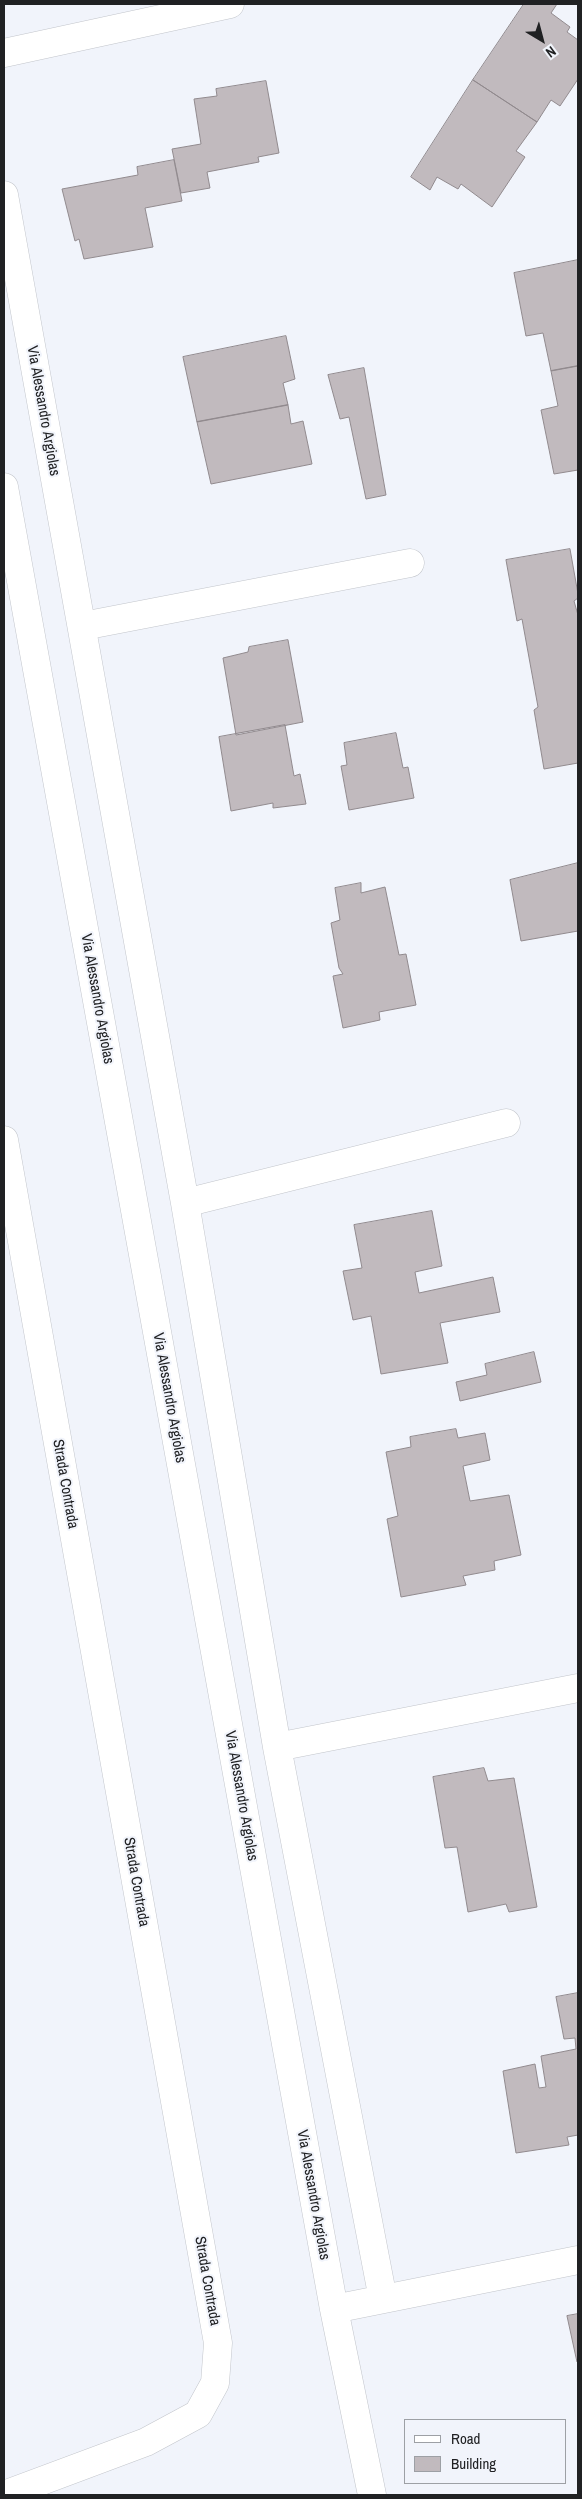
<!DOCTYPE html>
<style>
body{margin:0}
#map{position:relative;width:582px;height:2499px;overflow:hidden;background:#f1f4fb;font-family:"Archivo Narrow",sans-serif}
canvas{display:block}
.frame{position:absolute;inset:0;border:5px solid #202123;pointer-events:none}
.legend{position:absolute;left:404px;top:2419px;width:162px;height:65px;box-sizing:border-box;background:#f1f4fb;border:1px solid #9da0a5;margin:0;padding:6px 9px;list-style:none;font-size:15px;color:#202123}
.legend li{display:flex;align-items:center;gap:10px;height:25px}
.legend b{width:25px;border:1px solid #9da0a5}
.north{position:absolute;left:517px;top:15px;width:50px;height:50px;-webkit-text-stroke:4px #f1f4fb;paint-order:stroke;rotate:143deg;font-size:14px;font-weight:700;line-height:20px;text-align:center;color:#202123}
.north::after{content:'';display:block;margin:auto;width:18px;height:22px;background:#202123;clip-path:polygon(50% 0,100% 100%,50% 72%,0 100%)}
</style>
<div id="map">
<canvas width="582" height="2499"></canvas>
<div class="frame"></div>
<ul class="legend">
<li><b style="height:6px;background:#fff"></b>Road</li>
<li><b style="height:14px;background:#c1babe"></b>Building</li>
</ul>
<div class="north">N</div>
</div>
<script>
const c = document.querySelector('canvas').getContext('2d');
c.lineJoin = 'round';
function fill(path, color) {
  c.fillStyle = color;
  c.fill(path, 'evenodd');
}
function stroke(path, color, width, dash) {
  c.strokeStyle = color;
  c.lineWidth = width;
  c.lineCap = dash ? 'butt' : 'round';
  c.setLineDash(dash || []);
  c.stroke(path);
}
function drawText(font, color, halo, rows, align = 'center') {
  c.font = font + ' "Archivo Narrow",sans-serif';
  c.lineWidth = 4;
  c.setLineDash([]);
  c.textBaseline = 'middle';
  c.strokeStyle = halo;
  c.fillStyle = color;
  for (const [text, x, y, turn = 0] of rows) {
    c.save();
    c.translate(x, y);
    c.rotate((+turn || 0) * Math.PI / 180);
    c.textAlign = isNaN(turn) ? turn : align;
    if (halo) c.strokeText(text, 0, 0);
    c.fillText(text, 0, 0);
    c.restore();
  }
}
const building = new Path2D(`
 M 524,4 L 557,4 L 551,13 L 570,27 L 567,32 L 578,40 L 578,79 L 560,106 L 551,100 L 537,122 L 473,80 Z
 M 473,80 L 537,122 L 516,151 L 525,157 L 492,207 L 461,184 L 458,189 L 437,177 L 430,190 L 411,177 Z
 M 266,81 L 279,153 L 258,157 L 259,162 L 207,172 L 210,188 L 181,193 L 172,149 L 201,144 L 194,99 L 217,96 L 216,89 Z
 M 174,160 L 182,201 L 145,208 L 153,247 L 84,259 L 79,239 L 75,241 L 62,189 L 138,175 L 137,167 Z
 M 578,260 L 578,366 L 551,371 L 543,333 L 526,336 L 514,273 Z
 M 286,336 L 295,379 L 283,383 L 288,405 L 197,422 L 183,357 Z
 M 578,366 L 578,470 L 554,474 L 541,410 L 558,406 L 551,371 Z
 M 364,368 L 386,495 L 366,499 L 349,417 L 340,419 L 328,375 Z
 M 288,405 L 291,424 L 303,421 L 312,464 L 211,484 L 197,422 Z
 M 570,549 L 578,594 L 578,598 L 574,601 L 578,615 L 578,763 L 544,769 L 534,710 L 538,707 L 522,619 L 517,621 L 506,560 Z
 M 288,640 L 303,722 L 236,735 L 223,658 L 248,652 L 249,647 Z
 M 285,725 L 294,776 L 300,774 L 306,804 L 273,808 L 273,803 L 231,811 L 219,737 Z
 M 396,733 L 403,768 L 408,767 L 414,798 L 349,810 L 341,766 L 347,765 L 344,743 Z
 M 578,863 L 578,931 L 521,941 L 510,880 Z
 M 361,883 L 361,893 L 385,887 L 399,955 L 406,954 L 416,1005 L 379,1012 L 380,1020 L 343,1028 L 333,976 L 343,974 L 339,968 L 331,923 L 340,920 L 335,888 Z
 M 432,1211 L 442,1266 L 415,1272 L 419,1293 L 493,1277 L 500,1312 L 440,1323 L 448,1363 L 381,1374 L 371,1316 L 353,1320 L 343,1271 L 362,1268 L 354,1225 Z
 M 534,1352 L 541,1382 L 460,1401 L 456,1382 L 487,1375 L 485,1364 Z
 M 456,1429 L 458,1438 L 485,1433 L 490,1460 L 463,1466 L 470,1501 L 509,1495 L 521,1555 L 494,1561 L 495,1570 L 463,1576 L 466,1585 L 401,1597 L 387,1519 L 398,1516 L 386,1452 L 411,1447 L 410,1437 Z
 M 484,1768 L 488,1781 L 514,1778 L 537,1907 L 509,1912 L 506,1904 L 468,1912 L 457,1847 L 445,1848 L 433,1777 Z
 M 578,1993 L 578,2135 L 567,2137 L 569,2145 L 516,2153 L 503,2071 L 535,2064 L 539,2088 L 546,2087 L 541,2056 L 576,2049 L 575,2038 L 564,2039 L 556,1997 Z
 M 578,2314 L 578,2361 L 577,2362 L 567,2316 Z`);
const minor = new Path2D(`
 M 4,53 L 230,4
 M 4,195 L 185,1203 L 277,1747 L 383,2299
 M 4,487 L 334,2309 L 372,2495
 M 83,626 L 410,563
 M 4,1140 L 218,2343 L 215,2383 L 198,2414 L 146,2442 L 4,2495
 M 185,1203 L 506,1123
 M 277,1747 L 578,1688
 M 334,2309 L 578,2260`);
const streetNames = [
 ["Via Alessandro Argiolas",43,411,80],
 ["Via Alessandro Argiolas",97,999,80],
 ["Via Alessandro Argiolas",169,1398,80],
 ["Strada Contrada",65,1484,80],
 ["Via Alessandro Argiolas",241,1796,80],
 ["Strada Contrada",136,1882,80],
 ["Via Alessandro Argiolas",313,2195,80],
 ["Strada Contrada",207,2281,80]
];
fill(building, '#c1babe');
stroke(building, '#918a8e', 1);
stroke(minor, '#c2c5cb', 29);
stroke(minor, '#fff', 28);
drawText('15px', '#202123', '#f1f4fb', streetNames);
</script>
